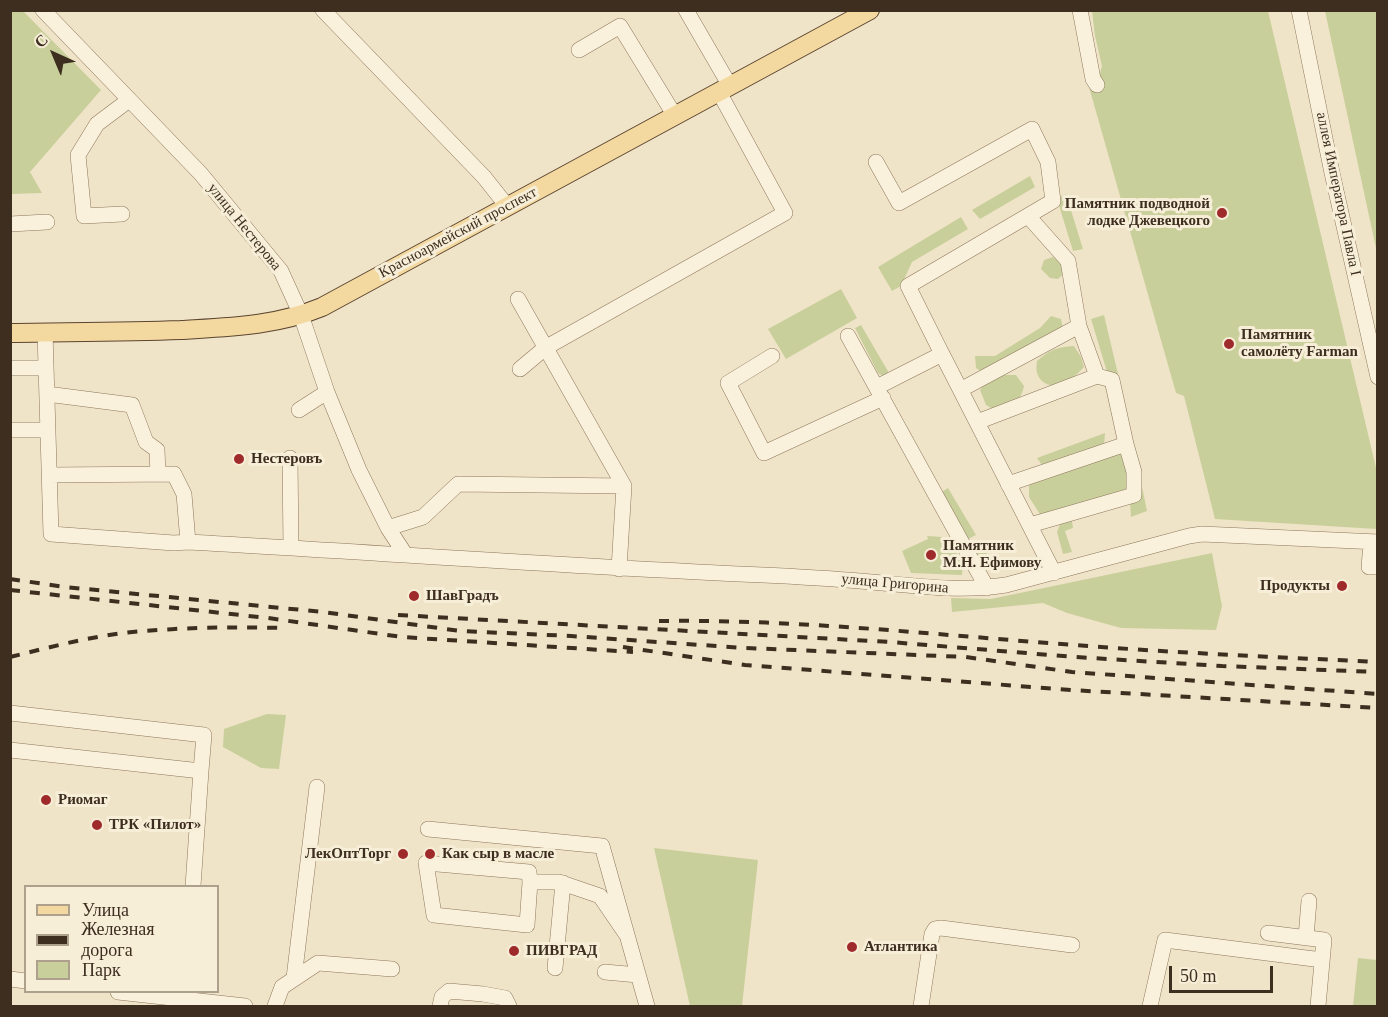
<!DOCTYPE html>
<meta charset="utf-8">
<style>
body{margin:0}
#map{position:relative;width:1388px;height:1017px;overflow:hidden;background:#f0e4c8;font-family:"Times New Roman",serif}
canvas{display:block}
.frame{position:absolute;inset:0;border:12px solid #3d2e20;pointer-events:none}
.legend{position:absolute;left:24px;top:885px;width:195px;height:108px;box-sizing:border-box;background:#f7eed8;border:2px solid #ada18e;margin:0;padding:8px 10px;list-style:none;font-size:18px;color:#3d2e20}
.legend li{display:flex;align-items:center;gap:12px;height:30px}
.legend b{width:30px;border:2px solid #ada18e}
.north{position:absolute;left:24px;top:24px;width:60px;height:60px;-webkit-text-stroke:4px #f7eed8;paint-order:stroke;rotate:316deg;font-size:16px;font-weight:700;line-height:24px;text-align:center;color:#3d2e20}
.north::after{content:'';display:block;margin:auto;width:21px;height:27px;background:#3d2e20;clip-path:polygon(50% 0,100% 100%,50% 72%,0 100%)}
.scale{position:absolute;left:1169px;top:966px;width:104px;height:27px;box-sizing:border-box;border:3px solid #3d2e20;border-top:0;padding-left:8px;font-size:18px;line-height:21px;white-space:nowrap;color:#3d2e20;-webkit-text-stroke:4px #f7eed8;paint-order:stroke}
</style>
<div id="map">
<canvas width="1388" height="1017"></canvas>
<div class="frame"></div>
<ul class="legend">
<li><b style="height:8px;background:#f3d9a0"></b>Улица</li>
<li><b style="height:8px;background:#3d2e20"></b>Железная дорога</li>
<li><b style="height:16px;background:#c9cf9b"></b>Парк</li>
</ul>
<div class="north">С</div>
<div class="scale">50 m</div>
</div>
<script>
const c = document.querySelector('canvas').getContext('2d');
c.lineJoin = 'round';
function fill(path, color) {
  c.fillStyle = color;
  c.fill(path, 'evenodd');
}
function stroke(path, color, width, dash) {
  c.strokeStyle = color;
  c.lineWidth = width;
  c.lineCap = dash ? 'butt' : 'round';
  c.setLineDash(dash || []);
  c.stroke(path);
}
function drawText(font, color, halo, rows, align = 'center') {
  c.font = font + ' "Times New Roman",serif';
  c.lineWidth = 6;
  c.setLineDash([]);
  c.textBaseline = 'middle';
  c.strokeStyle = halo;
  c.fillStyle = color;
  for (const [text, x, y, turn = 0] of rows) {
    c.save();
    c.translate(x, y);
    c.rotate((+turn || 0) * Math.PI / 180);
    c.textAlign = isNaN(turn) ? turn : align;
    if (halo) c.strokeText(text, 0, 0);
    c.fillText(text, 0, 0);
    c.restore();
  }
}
const green = new Path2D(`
 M 10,11 L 23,11 L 101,90 L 30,172 L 42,193 L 11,194 Z
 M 1092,11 L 1268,11 L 1377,472 L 1376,529 L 1215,519 L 1184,396 L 1176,393 L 1089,87 L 1097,85 L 1102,66 L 1095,36 Z
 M 1325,11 L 1377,11 L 1377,253 Z
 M 1030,176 L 1035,187 L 980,219 L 972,210 Z
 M 1066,194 L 1083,249 L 1073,251 L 1057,199 Z
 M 961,217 L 968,229 L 912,262 L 901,286 L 892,291 L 878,267 Z
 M 1053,257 L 1062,264 L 1063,274 L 1058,279 L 1050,278 L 1041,269 L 1044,260 Z
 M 841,289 L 857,318 L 786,359 L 768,329 Z
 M 1104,315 L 1118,374 L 1111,375 L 1107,372 L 1091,319 Z
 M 1051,316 L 1061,319 L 1063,328 L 982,372 L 976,368 L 975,356 L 995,356 L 1040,328 Z
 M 861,325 L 889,373 L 883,376 L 878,373 L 855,328 Z
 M 1074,346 L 1081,357 L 1084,367 C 1074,378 1055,394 1041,380 C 1036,374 1036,369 1037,361 C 1049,350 1057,347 1074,346 Z
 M 1001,375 L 1016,375 L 1024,386 C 1020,404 1011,405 996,411 L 986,405 L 980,390 L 986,381 Z
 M 1129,422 L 1147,511 L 1131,517 L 1125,425 Z
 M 1105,433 L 1104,448 L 1044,468 L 1037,458 Z
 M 1120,453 L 1128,470 L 1129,488 L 1041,516 L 1029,497 L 1029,484 Z
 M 948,488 L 976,535 L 968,539 L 940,493 Z
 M 1072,521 L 1073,528 L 1065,531 L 1072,552 L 1063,554 L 1057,532 L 1060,524 Z
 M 927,536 L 943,537 C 953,548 965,559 962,575 L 911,573 L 902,551 L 928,539 Z
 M 981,544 L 996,568 L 984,570 L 971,548 Z
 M 1212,553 L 1222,606 L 1216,630 L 1121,628 L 1067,613 L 1043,603 L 952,612 L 951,598 L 991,599 Z
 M 267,714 L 286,715 L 279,769 L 261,768 L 223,747 L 224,729 Z
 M 654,848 L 758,860 L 742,1006 L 690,1006 Z
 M 1358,958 L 1377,960 L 1377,1006 L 1353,1006 Z`);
const minor = new Path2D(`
 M 43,10 L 201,174 L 281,271 L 301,315 L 327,392 L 359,470 L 388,528 L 405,554
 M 323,10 L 484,177 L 507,206
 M 686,10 L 730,86
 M 1080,10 L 1093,79 L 1097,85
 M 1299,10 L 1332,173 L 1378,377
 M 579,50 L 620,26 L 675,116
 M 876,162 L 899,203 L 1032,129 L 1048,162 L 1053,201 L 908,286 L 942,354 L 877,387
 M 122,214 L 84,216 L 78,155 L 97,124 L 129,100
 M 10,224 L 47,222
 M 518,299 L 624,486
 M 45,332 L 51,534 L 174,543 L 188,542
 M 848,336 L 987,588
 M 942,354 L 1054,573
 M 772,356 L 728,383 L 764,453 L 883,398
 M 10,368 L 46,368
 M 520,369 L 545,348 L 785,213 L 719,92
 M 962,389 L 1079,326
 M 47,394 L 132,405 L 146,442 L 157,450 L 158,474
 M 299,410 L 327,392
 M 977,422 L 1097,376
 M 10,430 L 48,430
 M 290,458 L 291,548
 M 49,475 L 174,474 L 184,494 L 188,542 C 387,553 586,568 785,576 C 814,578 842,579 871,582 C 917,586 960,592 1006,585 L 1189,536 L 1202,534 L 1378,542
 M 1008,484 L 1126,444 L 1112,380 L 1097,376 L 1079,326 L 1068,261 L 1028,216
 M 1030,525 L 1134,495 L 1134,472 L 1126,444
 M 388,528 L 423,517 L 458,484 L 624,486 L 619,569
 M 1371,543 L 1369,567 L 1378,567
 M 10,713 L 204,735 L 201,771
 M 10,750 L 201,771 L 193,886
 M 428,829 L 602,846 L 647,1006
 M 530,882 L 527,925 L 434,915 L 426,863 L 529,872 L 530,882 L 559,882 L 600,896 L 626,934
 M 1268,933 L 1324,940 L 1318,1006
 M 1306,937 L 1309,901
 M 555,968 L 563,883
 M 605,972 L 638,975
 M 294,978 L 317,787
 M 10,979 L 26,981
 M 118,992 L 245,1006
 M 275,1006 L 282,987 L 318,963 L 392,969
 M 440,1006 L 442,997 L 449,991 L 483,994 L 505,998 L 509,1006
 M 921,1006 L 932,934 L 935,929 L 941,928 L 1072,945
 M 1150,1006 L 1165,940 L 1322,960`);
const major = new Path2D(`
 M 10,333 C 67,332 124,332 181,330 C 230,327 276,326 322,307 L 870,10`);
const rail = new Path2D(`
 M 10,579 L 65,587 L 323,612 L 460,631 L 571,636 L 745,648 L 966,657 L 1072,672 L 1378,694
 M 10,590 L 268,618 L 402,637 L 633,652
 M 398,615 L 890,642 L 1075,657 L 1222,666 L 1378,672
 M 659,621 C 798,619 936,635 1075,645 C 1175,653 1277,657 1378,662
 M 623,647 L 745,665 L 1071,690 L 1378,708
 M 10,657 C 55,646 99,634 145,631 C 192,627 239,627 287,628`);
const markers = [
 [1222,213,6,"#9e2a2b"],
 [1229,344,6,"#9e2a2b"],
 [239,459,6,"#9e2a2b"],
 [931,555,6,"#9e2a2b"],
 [1342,586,6,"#9e2a2b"],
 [414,596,6,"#9e2a2b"],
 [46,800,6,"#9e2a2b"],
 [97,825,6,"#9e2a2b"],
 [403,854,6,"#9e2a2b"],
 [430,854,6,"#9e2a2b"],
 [852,947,6,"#9e2a2b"],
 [514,951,6,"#9e2a2b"]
];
const streetNames = [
 ["аллея Императора Павла I",1338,194,78],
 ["улица Нестерова",244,227,51],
 ["Красноармейский проспект",458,233,-28],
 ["улица Григорина",895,584,5]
];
const poiNames = [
 ["Памятник подводной",1210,204,"right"],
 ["лодке Джевецкого",1210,221,"right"],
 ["Памятник",1241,335],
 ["самолёту Farman",1241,352],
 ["Нестеровъ",251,459],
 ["Памятник",943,546],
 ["М.Н. Ефимову",943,563],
 ["Продукты",1330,586,"right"],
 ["ШавГрадъ",426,596],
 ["Риомаг",58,800],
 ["ТРК «Пилот»",109,825],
 ["ЛекОптТорг",391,854,"right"],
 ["Как сыр в масле",442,854],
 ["Атлантика",864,947],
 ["ПИВГРАД",526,951]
];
fill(green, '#c9cf9b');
stroke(minor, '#8d765c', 16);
stroke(major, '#5b4430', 20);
stroke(minor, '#faf1dc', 15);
stroke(major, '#f3d9a0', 18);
stroke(rail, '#3d2e20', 4, [10, 10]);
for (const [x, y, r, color] of markers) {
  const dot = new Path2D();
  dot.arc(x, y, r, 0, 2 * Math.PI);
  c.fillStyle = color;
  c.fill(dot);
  stroke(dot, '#f7eed8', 2);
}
drawText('15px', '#3d2e20', '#f7eed8', streetNames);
drawText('bold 15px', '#3d2e20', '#f7eed8', poiNames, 'left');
</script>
